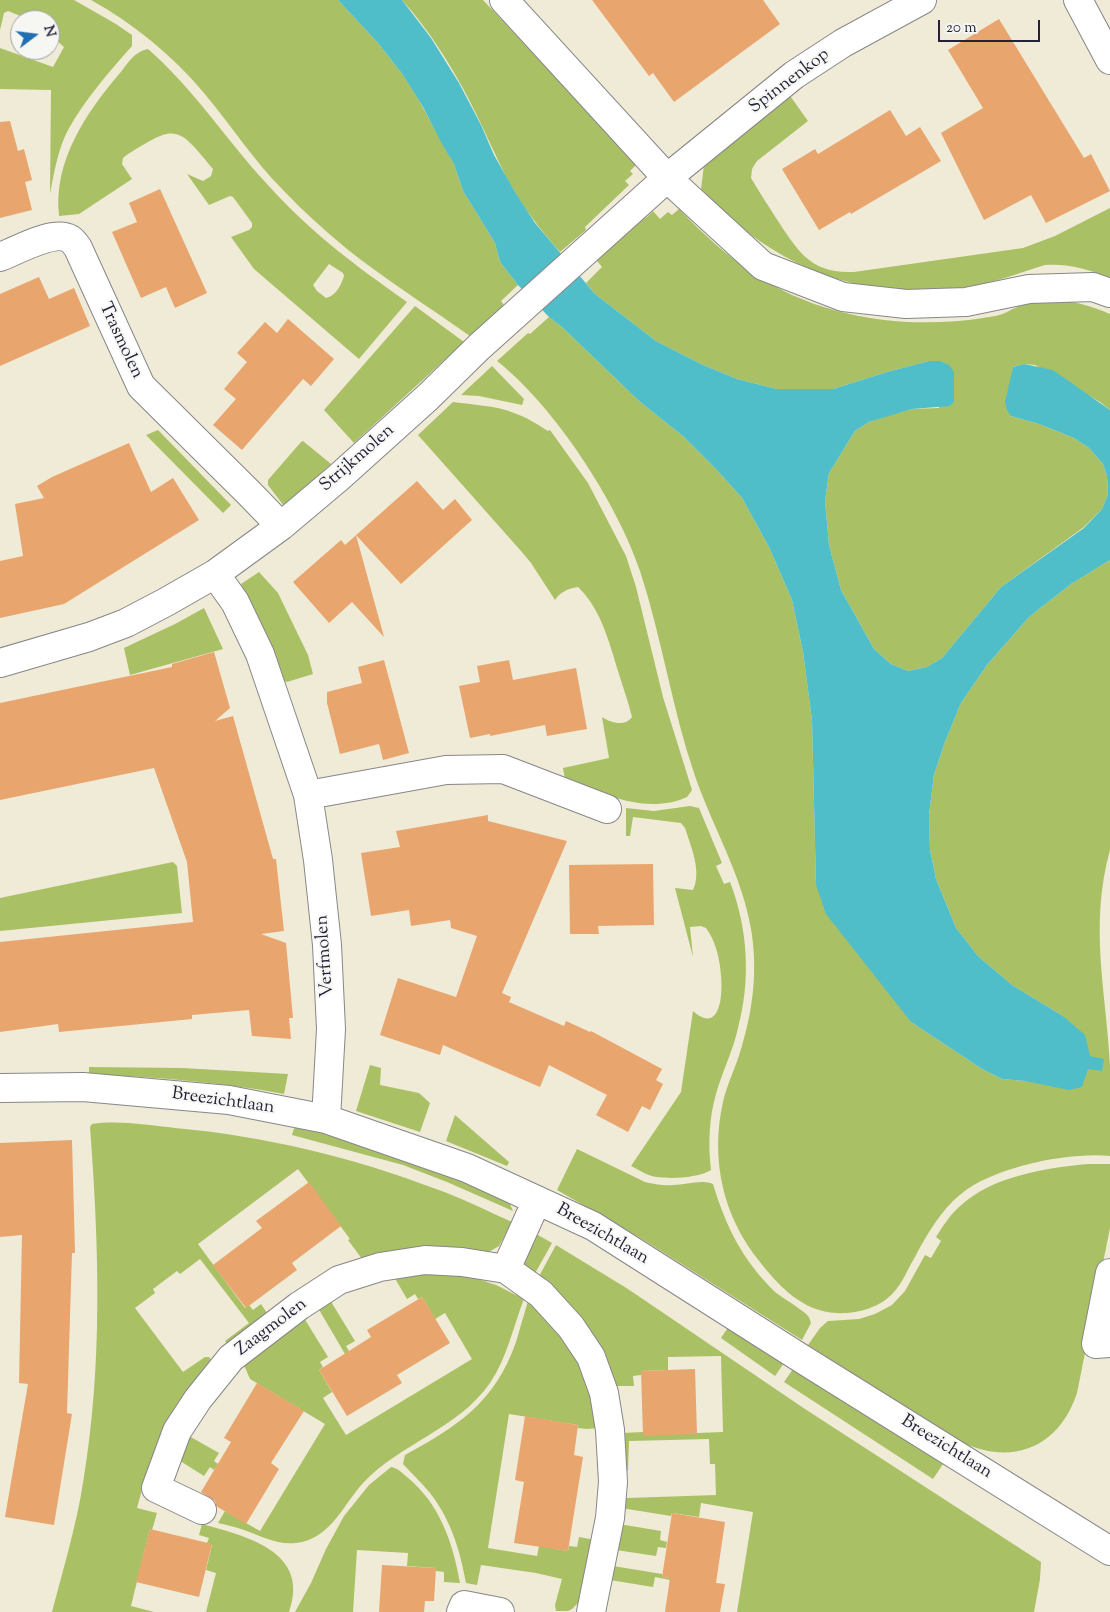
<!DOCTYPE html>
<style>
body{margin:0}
#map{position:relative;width:1110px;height:1612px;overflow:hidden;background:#efebd7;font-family:"Sorts Mill Goudy",serif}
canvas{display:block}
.north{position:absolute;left:10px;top:10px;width:50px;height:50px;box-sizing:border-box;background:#f6f6f2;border:1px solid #a1a1a9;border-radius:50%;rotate:75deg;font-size:14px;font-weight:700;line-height:20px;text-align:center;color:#22223b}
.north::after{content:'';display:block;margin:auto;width:18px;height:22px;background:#1f6fb2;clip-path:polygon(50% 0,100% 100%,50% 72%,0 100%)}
.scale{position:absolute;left:938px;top:20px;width:102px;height:22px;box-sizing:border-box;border:2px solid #22223b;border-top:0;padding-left:6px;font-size:15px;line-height:18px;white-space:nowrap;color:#22223b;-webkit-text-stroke:4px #f6f6f2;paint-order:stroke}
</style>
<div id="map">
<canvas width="1110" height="1612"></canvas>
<div class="north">N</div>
<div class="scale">20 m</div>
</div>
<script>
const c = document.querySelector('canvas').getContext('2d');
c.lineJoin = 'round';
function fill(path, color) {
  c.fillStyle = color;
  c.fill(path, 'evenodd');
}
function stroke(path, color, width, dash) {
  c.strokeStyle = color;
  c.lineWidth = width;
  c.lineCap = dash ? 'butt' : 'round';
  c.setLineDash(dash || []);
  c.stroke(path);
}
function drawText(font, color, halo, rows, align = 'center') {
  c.font = font + ' "Sorts Mill Goudy",serif';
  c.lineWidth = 4;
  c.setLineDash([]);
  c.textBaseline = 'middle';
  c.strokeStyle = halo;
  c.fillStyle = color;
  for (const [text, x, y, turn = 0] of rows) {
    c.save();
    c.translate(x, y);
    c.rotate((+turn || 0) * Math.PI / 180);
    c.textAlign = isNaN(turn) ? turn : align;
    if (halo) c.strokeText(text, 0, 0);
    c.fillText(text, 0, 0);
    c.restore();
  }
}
const green = new Path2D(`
 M 0,0 L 74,0 L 116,24 L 132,35 L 132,46 C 109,72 85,99 68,130 C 58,149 54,173 50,194 L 51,90 L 0,89 L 0,48 L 53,67 L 64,47 L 50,35 L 50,20 L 30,20 L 8,11 L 4,13 L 0,30 Z
 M 91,0 L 338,0 L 378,43 L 403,75 L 417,97 L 454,164 L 463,191 L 495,243 L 500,262 L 518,285 L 501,301 L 504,305 L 470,336 C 429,307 386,280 347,249 C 324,230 303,211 283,190 C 253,160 231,125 204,93 C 172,55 134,24 91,0 Z
 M 402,0 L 483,0 L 637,164 L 630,171 L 633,174 L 625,181 L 629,185 L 585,227 L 586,230 L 560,252 C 544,234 529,215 516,194 C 503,173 493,149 482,126 C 462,83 434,35 402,0 Z
 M 148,49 C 195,90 226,140 268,185 C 310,232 356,266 407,302 L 359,359 L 254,269 L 231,237 L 249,230 L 252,227 L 252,223 L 233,197 L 230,196 L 209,205 L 187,174 L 203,181 L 211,176 L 213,169 C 177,125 176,124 128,154 L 123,158 L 122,164 L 132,179 L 79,214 L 59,216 C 53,161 86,113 120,73 C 128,63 135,51 148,49 ZM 329,264 L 343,273 L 344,276 C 341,285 336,296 326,298 L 317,291 L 313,285 Z
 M 788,93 L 808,121 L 757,161 L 752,169 L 751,178 C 759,192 768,205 776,218 C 798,251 810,274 854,272 L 1023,248 L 1055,236 L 1110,208 L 1110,277 C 1088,270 1069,263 1045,265 C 1021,272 997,282 972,286 C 899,301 823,284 761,242 C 739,227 720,208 701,189 L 705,157 Z
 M 679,209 C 701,232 726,255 753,273 C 819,318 905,330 983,318 C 989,317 998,316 1005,313 C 1012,310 1017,306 1025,304 C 1054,295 1083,303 1110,314 L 1110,410 L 1100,402 L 1035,365 L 1024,364 L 1013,367 L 1011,416 L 1039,424 L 1074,438 L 1089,448 L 1103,464 L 1107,476 L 1108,494 L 1102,509 L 1084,527 L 1001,587 L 942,658 L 927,667 L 908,671 L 891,664 L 874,649 L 841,590 L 829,545 L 825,501 L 829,473 L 855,431 L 869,422 L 886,416 L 912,409 L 939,408 L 940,361 L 929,361 L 887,372 L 833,389 L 777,389 L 737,379 L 701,364 L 656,341 L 595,294 L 586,283 L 602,267 L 594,257 L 642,214 L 646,218 L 653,211 L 660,219 L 668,212 L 672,215 Z
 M 415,306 L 464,342 L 354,443 L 324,410 Z
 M 549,317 L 562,327 L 639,401 L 684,437 L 716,469 L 742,498 L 769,547 L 792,600 L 803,652 L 812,720 L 816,885 L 911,1022 L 982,1069 L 1002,1079 L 1025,1081 L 1089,1056 L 1063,1016 L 1012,985 L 978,956 L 956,928 L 936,879 L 930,849 L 929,815 L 934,775 L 945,742 L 961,703 L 987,665 L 1029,617 L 1071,584 L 1110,560 L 1110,850 C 1089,926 1106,990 1110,1065 C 1110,1095 1110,1126 1110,1156 C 1068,1152 994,1167 961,1194 C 941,1210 927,1234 915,1257 C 908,1268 903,1283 893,1293 C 878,1310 848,1316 827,1312 C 799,1307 777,1284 760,1262 C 723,1217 710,1159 723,1102 C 727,1084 736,1067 741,1049 C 753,1010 758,970 751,929 C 742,875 713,828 695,776 C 672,709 662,638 640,571 C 617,502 554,406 497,361 L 528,333 L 530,334 Z
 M 492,366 L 524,399 L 522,405 L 479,396 L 461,395 Z
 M 453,402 C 473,405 494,405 514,413 C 526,417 537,424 548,431 L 550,430 L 588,483 L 626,556 L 636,587 L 663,697 L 692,790 L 687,797 C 648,815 605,794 568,782 L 565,779 L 563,768 L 609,758 L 602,717 C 611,723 625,727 632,717 C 628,701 623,687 618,671 C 609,642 601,609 578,587 C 568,589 561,591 555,600 L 531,563 L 521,551 L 418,435 Z
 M 158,430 L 231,505 L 223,513 L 146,435 Z
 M 303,441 L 331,464 L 284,506 L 268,485 L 268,480 L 301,442 Z
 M 259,572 L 278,593 L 308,655 L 313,674 L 287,682 L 284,681 L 241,584 Z
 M 204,608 L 223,649 L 130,675 L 124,648 L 175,624 Z
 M 690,806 L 699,808 L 722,863 L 716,866 L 724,884 L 730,882 C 748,929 751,979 738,1028 C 733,1051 722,1072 716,1094 C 709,1118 708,1145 711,1170 C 698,1178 672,1179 657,1177 C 648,1176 639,1170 631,1166 L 681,1092 L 693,1011 C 720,1035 723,995 721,976 C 720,960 716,941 706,928 L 701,926 L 690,927 L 693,957 L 675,888 L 693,890 C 702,871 691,847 685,828 L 681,823 L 633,817 L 630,836 L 626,836 L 626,808 L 654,811 Z
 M 173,862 L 177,866 L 182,913 L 0,931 L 0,898 Z
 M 370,1065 L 381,1068 L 380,1085 L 419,1093 L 430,1103 L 420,1132 L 356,1111 Z
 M 89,1067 L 182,1068 L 288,1074 L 284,1094 C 220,1082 155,1077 89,1074 Z
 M 455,1115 L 509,1162 L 507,1166 L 446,1141 Z
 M 92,1124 C 117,1120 149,1125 175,1128 C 264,1136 352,1157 436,1189 C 462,1198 487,1211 512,1222 L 499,1246 L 485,1254 L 362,1259 L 348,1240 L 350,1239 L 298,1169 L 198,1244 L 245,1308 L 249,1305 L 253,1310 L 261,1304 L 269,1316 L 228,1345 L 225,1341 L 249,1323 L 200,1259 L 180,1274 L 177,1271 L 153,1289 L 155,1293 L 135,1308 L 183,1372 L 205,1357 L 209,1357 L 213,1362 L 144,1482 L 137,1508 L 157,1513 L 152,1530 L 150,1529 L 131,1606 L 154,1612 L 52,1612 C 63,1569 76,1527 83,1483 C 103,1365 99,1246 90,1127 Z
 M 295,1125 L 324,1133 L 430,1166 L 509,1202 L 513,1211 L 447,1182 L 403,1165 L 292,1135 Z
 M 577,1149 L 645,1182 C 654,1184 663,1186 673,1185 C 686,1185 701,1179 713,1184 C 726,1227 742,1259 774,1291 C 781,1297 806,1312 808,1316 C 810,1318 810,1321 811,1323 L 802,1340 L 642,1239 L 557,1190 Z
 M 1088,1164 L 1110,1164 L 1110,1228 L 1077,1393 C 1059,1448 1012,1466 961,1442 L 808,1345 L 820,1328 L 828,1321 L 859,1319 L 875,1314 L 892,1305 L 905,1291 L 925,1255 L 931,1258 L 941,1241 L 936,1237 C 943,1226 950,1215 959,1207 C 992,1176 1045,1168 1088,1164 Z
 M 531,1231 L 552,1243 L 533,1277 L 524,1266 L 522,1261 Z
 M 556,1245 L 628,1289 L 805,1409 L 1041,1562 L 1040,1579 L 1034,1612 L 737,1612 L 753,1512 L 701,1503 L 699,1517 L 672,1513 L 671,1516 L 621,1508 L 624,1498 L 627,1498 L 716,1495 L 715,1464 L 710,1464 L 709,1439 L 629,1441 L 628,1471 L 622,1467 L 622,1433 L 643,1432 L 643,1435 L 723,1432 L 721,1356 L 668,1357 L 668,1370 L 641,1371 L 641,1375 L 633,1376 L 634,1386 L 614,1386 L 537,1280 Z
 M 440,1272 L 475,1278 L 496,1285 L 524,1299 C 513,1327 507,1358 490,1383 C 458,1429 401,1443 363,1483 C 344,1504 332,1535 302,1542 C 280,1547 264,1537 244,1530 C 236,1527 227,1525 218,1523 L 225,1511 L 260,1531 L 325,1424 L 250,1379 L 244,1365 L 304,1318 L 328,1357 L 320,1362 L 323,1367 L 319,1370 L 332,1392 L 323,1398 L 346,1435 L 472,1359 L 445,1313 L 435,1319 L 422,1297 L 418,1299 L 415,1294 L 407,1299 L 393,1275 Z
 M 330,1300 L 355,1341 L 346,1346 L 349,1351 L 345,1354 L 318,1308 Z
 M 528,1301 L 543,1312 L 562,1333 L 589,1381 L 598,1428 L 587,1429 L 578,1428 L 578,1425 L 509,1414 L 488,1548 L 537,1556 L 539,1546 L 568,1551 L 569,1546 L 577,1547 L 579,1537 L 595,1540 L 580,1601 L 572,1609 L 568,1611 L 556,1611 L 555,1605 L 562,1579 L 536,1573 L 481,1565 L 477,1585 L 466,1583 C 460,1550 451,1520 430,1493 C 422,1483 412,1474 403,1464 L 405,1455 C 458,1426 495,1402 516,1342 C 520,1328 524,1315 528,1301 Z
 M 729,1328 L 784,1363 L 775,1376 L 721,1338 L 727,1329 Z
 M 793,1369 L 943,1464 L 933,1479 L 784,1382 Z
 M 189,1436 L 219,1453 L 214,1461 L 218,1464 L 214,1470 L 210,1467 L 204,1476 L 177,1459 Z
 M 391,1467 C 398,1468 402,1473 407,1477 C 440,1504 453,1543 460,1583 L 444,1582 L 444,1572 L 436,1571 L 436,1568 L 407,1566 L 408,1553 L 357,1550 L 353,1612 L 295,1612 L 311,1583 L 326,1549 L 344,1516 L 369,1485 Z
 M 202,1524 C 245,1536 311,1551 289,1612 L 206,1612 L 216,1573 L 206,1570 L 212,1545 L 207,1543 L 209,1538 L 199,1535 Z
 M 619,1524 L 661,1531 L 660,1540 L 667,1542 L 666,1548 L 658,1547 L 656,1556 L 616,1550 Z
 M 613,1566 L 662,1574 L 662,1577 L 671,1578 L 670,1580 L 655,1577 L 653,1587 L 610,1580 Z`);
const water = new Path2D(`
 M 338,0 L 402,0 L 431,38 L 459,83 L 481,125 L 494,155 L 515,192 L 535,223 L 595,294 L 656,341 L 701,364 L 737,379 L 777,389 L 833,389 L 887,372 L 929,361 L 940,361 L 949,365 L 954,372 L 954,402 L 950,406 L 912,409 L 869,422 L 855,431 L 829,473 L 825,501 L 829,545 L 841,590 L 874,649 L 891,664 L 908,671 L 927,667 L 942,658 L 1001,587 L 1084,528 L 1102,509 L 1108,494 L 1107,476 L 1103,464 L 1089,448 L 1074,438 L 1039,424 L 1011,416 L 1007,410 L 1005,402 L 1013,367 L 1024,364 L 1053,370 L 1110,410 L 1110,560 L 1071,584 L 1029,617 L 987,665 L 961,703 L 945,742 L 934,775 L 929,815 L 930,849 L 936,879 L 956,928 L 978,956 L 1012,985 L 1063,1016 L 1085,1035 L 1090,1056 L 1104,1059 L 1102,1071 L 1088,1069 L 1082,1087 L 1069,1090 L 1025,1081 L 1002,1079 L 982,1069 L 911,1022 L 826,914 L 816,885 L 812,720 L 803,652 L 792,600 L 769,547 L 742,498 L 716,469 L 684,437 L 639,401 L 562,327 L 549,317 L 518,285 L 500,262 L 495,243 L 463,191 L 454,164 L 442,144 L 423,107 L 403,75 L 378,43 Z`);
const building = new Path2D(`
 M 592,0 L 763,0 L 780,24 L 674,102 L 653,73 L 649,76 Z
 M 999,19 L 1084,158 L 1091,154 L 1110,191 L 1046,223 L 1031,195 L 984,220 L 941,133 L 983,108 L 948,50 Z
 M 890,110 L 906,136 L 920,127 L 941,161 L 851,214 L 850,212 L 819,230 L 782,169 L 815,149 L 818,154 Z
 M 10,121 L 18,151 L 24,149 L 32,180 L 25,182 L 32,210 L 0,218 L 0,122 Z
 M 160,189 L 207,293 L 175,308 L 166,287 L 141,298 L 112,232 L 137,222 L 129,203 Z
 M 39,277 L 49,299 L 74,288 L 90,326 L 0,366 L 0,294 Z
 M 288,319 L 334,359 L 311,386 L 303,379 L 242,450 L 213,425 L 236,399 L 224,389 L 247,362 L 237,353 L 265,322 L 277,333 Z
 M 129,443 L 151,492 L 173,478 L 199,520 L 64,604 L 0,618 L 0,561 L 23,556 L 15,504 L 44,498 L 37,486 L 52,477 Z
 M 417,481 L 443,510 L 455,499 L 472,520 L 401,584 L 356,535 L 384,637 L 352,602 L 329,623 L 293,582 L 341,540 L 345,545 Z
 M 214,652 L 230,708 L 215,721 L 233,716 L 273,859 L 276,859 L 284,931 L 261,934 L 286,943 L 293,1018 L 289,1018 L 291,1039 L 252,1036 L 249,1010 L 192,1015 L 192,1019 L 59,1032 L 58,1024 L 0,1032 L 0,942 L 193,922 L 187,862 L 154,768 L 0,800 L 0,703 L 172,667 L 172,664 Z
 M 384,660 L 409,753 L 383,760 L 379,744 L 340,754 L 327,703 L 327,692 L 362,683 L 358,667 Z
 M 509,660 L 513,680 L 576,668 L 587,729 L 547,736 L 545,725 L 490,736 L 490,734 L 470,738 L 459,686 L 480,682 L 477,666 Z
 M 488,815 L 488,821 L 567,841 L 502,993 L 511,997 L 509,1002 L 564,1026 L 566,1021 L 590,1032 L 591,1031 L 662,1069 L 656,1080 L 663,1084 L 650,1110 L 642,1106 L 628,1132 L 596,1115 L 607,1095 L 549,1065 L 540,1087 L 443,1045 L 440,1055 L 380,1035 L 398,978 L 456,997 L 477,936 L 451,928 L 450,920 L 411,926 L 409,910 L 371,916 L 361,853 L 400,847 L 396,831 Z
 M 653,864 L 654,925 L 598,926 L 599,934 L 570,934 L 569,865 Z
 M 72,1140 L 75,1253 L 72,1253 L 67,1413 L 72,1414 L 54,1525 L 5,1517 L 28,1384 L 19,1383 L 22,1235 L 0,1237 L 0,1143 Z
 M 309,1182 L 341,1226 L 292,1263 L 297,1270 L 246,1308 L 213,1265 L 262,1228 L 256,1221 Z
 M 422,1297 L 450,1343 L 397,1375 L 402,1383 L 347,1416 L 319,1370 L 371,1337 L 367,1330 Z
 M 695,1369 L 697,1434 L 643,1436 L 641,1371 Z
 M 257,1383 L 304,1411 L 271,1463 L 279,1469 L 246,1524 L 216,1506 L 215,1501 L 201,1492 L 231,1442 L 224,1438 Z
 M 525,1416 L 578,1425 L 574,1455 L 583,1457 L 568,1551 L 514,1543 L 524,1482 L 515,1480 Z
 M 672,1513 L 725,1522 L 716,1583 L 725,1584 L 720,1612 L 665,1612 L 670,1578 L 662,1577 Z
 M 150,1529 L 212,1544 L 199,1597 L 136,1582 Z
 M 382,1565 L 436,1568 L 434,1601 L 425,1601 L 424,1612 L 379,1612 Z`);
const minor = new Path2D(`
 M 504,0 L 667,178 L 763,266 L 843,297 L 906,304 L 966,302 L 1029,289 L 1093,287 L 1110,293
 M 1078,0 L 1110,60
 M 0,257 C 16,251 54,229 70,239 C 73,241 76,245 78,248 L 141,386 L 249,493 L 281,526
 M 215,574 L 235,602 L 260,654 L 308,795 L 318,860 L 327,945 L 331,1029 L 326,1119
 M 0,663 L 89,637 L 126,623 L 166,602 L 215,574 L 281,526 L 338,478 L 428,397 L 479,347 L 667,178 L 794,75 L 843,43 L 922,0
 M 308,795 L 446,770 L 503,769 L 607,809
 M 0,1088 L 83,1087 L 229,1100 L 326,1119 L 467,1168 L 593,1226 L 799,1357 L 1110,1551
 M 506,1269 L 537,1200
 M 1110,1273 L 1096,1344 L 1110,1343
 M 202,1510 L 156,1488 L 177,1431 L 198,1399 L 231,1358 L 299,1306 L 339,1280 L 380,1267 L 425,1260 L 462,1262 L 506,1269 L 541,1294 L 571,1327 L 591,1357 L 604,1393 L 610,1430 L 613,1482 L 610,1518 L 591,1612
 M 461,1612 L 464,1605 L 500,1612`);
const streetNames = [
 ["Spinnenkop",790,82,-37],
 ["Trasmolen",120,341,65],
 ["Strijkmolen",358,459,-41],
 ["Verfmolen",326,956,-94],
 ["Breezichtlaan",223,1102,8],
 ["Breezichtlaan",602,1235,30],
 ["Zaagmolen",272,1328,-37],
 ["Breezichtlaan",946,1448,32]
];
fill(green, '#aac065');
fill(water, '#50bec9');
fill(building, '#e9a56e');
stroke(minor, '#888689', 30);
stroke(minor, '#fff', 28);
drawText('18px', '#22223b', '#f6f6f2', streetNames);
</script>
